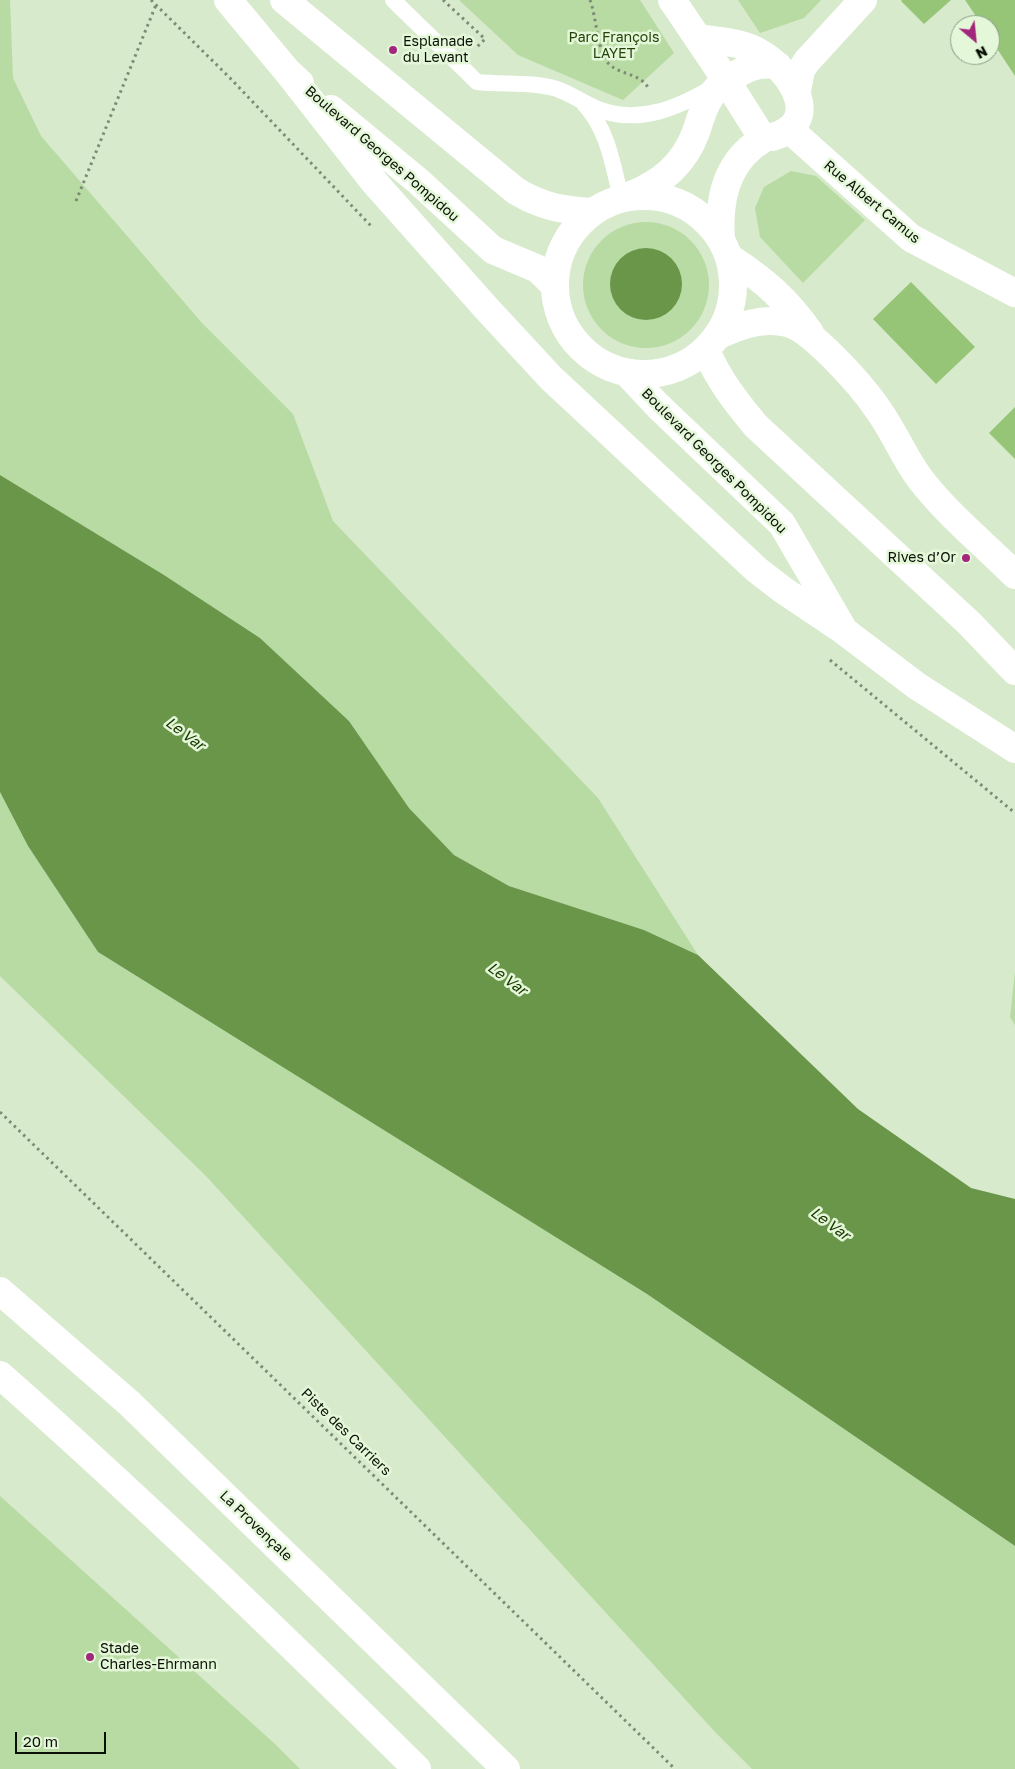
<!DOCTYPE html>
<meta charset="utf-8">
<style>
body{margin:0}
#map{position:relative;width:1015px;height:1769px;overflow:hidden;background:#d7eacc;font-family:"Golos Text",sans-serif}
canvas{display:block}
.north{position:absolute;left:950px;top:15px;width:50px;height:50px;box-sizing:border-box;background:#e4f8d9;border:1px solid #8d9b85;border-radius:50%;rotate:152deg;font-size:14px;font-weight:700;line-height:20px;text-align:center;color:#0a1006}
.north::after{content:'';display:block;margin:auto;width:18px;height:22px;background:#a2267b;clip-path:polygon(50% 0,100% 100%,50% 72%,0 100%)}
.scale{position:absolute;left:15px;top:1732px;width:91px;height:22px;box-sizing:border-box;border:2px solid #0a1006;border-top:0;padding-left:6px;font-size:15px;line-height:18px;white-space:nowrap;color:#0a1006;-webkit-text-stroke:4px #e4f8d9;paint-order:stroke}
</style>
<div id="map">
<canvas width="1015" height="1769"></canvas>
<div class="north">N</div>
<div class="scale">20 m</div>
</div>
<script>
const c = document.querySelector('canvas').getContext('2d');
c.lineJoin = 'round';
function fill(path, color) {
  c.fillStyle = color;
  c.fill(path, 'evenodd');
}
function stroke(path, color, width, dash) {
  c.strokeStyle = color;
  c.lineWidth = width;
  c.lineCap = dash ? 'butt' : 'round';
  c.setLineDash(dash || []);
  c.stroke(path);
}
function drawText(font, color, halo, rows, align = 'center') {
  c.font = font + ' "Golos Text",sans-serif';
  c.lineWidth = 5;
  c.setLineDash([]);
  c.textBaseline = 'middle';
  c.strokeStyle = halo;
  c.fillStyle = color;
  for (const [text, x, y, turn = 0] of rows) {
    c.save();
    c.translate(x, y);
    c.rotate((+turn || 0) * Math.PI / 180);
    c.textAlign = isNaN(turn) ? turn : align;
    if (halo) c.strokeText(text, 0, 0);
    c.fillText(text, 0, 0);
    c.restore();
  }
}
const green = new Path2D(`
 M 0,0 L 10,0 L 13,78 L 41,136 L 202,323 L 293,414 L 333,521 L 598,798 L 698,955 L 644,930 L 509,886 L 454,855 L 409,808 L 349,721 L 260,638 L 164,575 L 0,475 Z
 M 459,0 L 640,0 L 674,53 L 623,100 L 518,55 Z
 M 738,0 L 821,0 L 804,18 L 760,33 Z
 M 791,171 L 816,176 L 865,220 L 803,283 L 760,237 L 755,208 L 764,187 Z
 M583 285a63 63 0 1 1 126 0a63 63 0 1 1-126 0Z
 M 0,792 L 28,846 L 98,952 L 647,1294 L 1015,1546 L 1015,1769 L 752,1769 L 716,1733 L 206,1176 L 0,976 Z
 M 1015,972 L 1015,1025 L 1010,1017 Z
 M 0,1496 L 275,1744 L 300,1769 L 0,1769 Z`);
const water = new Path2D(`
 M610 284a36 36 0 1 1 72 0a36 36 0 1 1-72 0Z
 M 0,475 L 164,575 L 260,638 L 349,721 L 409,808 L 454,855 L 509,886 L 644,930 L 698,955 L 858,1109 L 971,1188 L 1015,1199 L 1015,1546 L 647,1294 L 98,952 L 28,846 L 0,792 Z`);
const building = new Path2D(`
 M 902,0 L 951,0 L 924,24 L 901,1 Z
 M 965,0 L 1015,0 L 1015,76 L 990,38 L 990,25 L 982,25 Z
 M 911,282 L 975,347 L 936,384 L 873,319 Z
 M 1015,407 L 1015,459 L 989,433 Z`);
const path = new Path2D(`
 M 151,0 L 230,78 L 372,227
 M 443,0 L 485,39 L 475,49
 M 590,0 C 596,15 598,54 608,63 C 620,76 640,72 649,89
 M 76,201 L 156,5
 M 830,660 L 1015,813
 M 0,1112 L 675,1769`);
const lane = new Path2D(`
 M 393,0 L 477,82 C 503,85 532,81 557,89 C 571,94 584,103 598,109 C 638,125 678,108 713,87
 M 584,104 C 608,129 613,166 621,198`);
const street = new Path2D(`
 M 698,38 C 720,41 743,42 762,54 C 792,72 824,123 772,137
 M 726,80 C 744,70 757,61 778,66
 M 797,91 L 801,70 L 807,61 L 863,0
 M 789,129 L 911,238 L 1015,293
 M 730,258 C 763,279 788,301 810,333
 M 717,336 C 739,326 762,317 787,323 C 812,329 862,386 877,408 C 894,431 904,458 921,480 C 948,515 984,544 1015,575`);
const secondary = new Path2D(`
 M 228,0 L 287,71 L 300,83
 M 284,0 L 516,191 C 543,207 562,210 592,212
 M 672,0 L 726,80 L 763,139 C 726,161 718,200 721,239
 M 287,71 L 375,183 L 487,309 L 551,378 L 757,570 L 783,590 L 844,631 L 917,686 L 1015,749
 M 331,109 L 418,181 L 493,250 L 538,269 L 554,285
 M 631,195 C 662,183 684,164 696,132 C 703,110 707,95 726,80
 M555 285a89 89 0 1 1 178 0a89 89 0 1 1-178 0Z
 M 706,350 C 718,379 736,402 756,426 L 969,623 L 1015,671
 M 627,373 L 658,406 L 782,524 L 842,627`);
const highway = new Path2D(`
 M 0,1291 L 129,1403 L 506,1769
 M 0,1375 C 144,1502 281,1634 417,1769`);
const markers = [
 [393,50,5,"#a2267b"],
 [966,558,5,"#a2267b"],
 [90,1657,5,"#a2267b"]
];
const parkNames = [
 ["Parc François",614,38],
 ["LAYET",614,54]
];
const poiNames = [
 ["Esplanade",403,42],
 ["du Levant",403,58],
 ["Rives d’Or",956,558,"right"],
 ["Stade",100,1649],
 ["Charles-Ehrmann",100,1665]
];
const streetNames = [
 ["Boulevard Georges Pompidou",382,154,41],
 ["Rue Albert Camus",872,202,40],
 ["Boulevard Georges Pompidou",714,461,45],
 ["Piste des Carriers",346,1432,44],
 ["La Provençale",256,1526,44]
];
const waterNames = [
 ["Le Var",185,734,37],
 ["Le Var",507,979,37],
 ["Le Var",830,1224,37]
];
fill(green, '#b8daa3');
fill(water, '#6a964a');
fill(building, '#97c578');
stroke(path, '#7d8a75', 3, [2.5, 4]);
stroke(lane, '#fff', 16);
stroke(street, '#fff', 28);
stroke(secondary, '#fff', 28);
stroke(highway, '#fff', 28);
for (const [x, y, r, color] of markers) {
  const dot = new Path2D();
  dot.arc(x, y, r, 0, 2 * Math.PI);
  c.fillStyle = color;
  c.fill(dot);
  stroke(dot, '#e4f8d9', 2);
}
drawText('14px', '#25420b', '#e4f8d9', parkNames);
drawText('14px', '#0a1006', '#e4f8d9', poiNames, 'left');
drawText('14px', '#0a1006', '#e4f8d9', streetNames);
drawText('italic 15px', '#1b3700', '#e4f8d9', waterNames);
</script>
